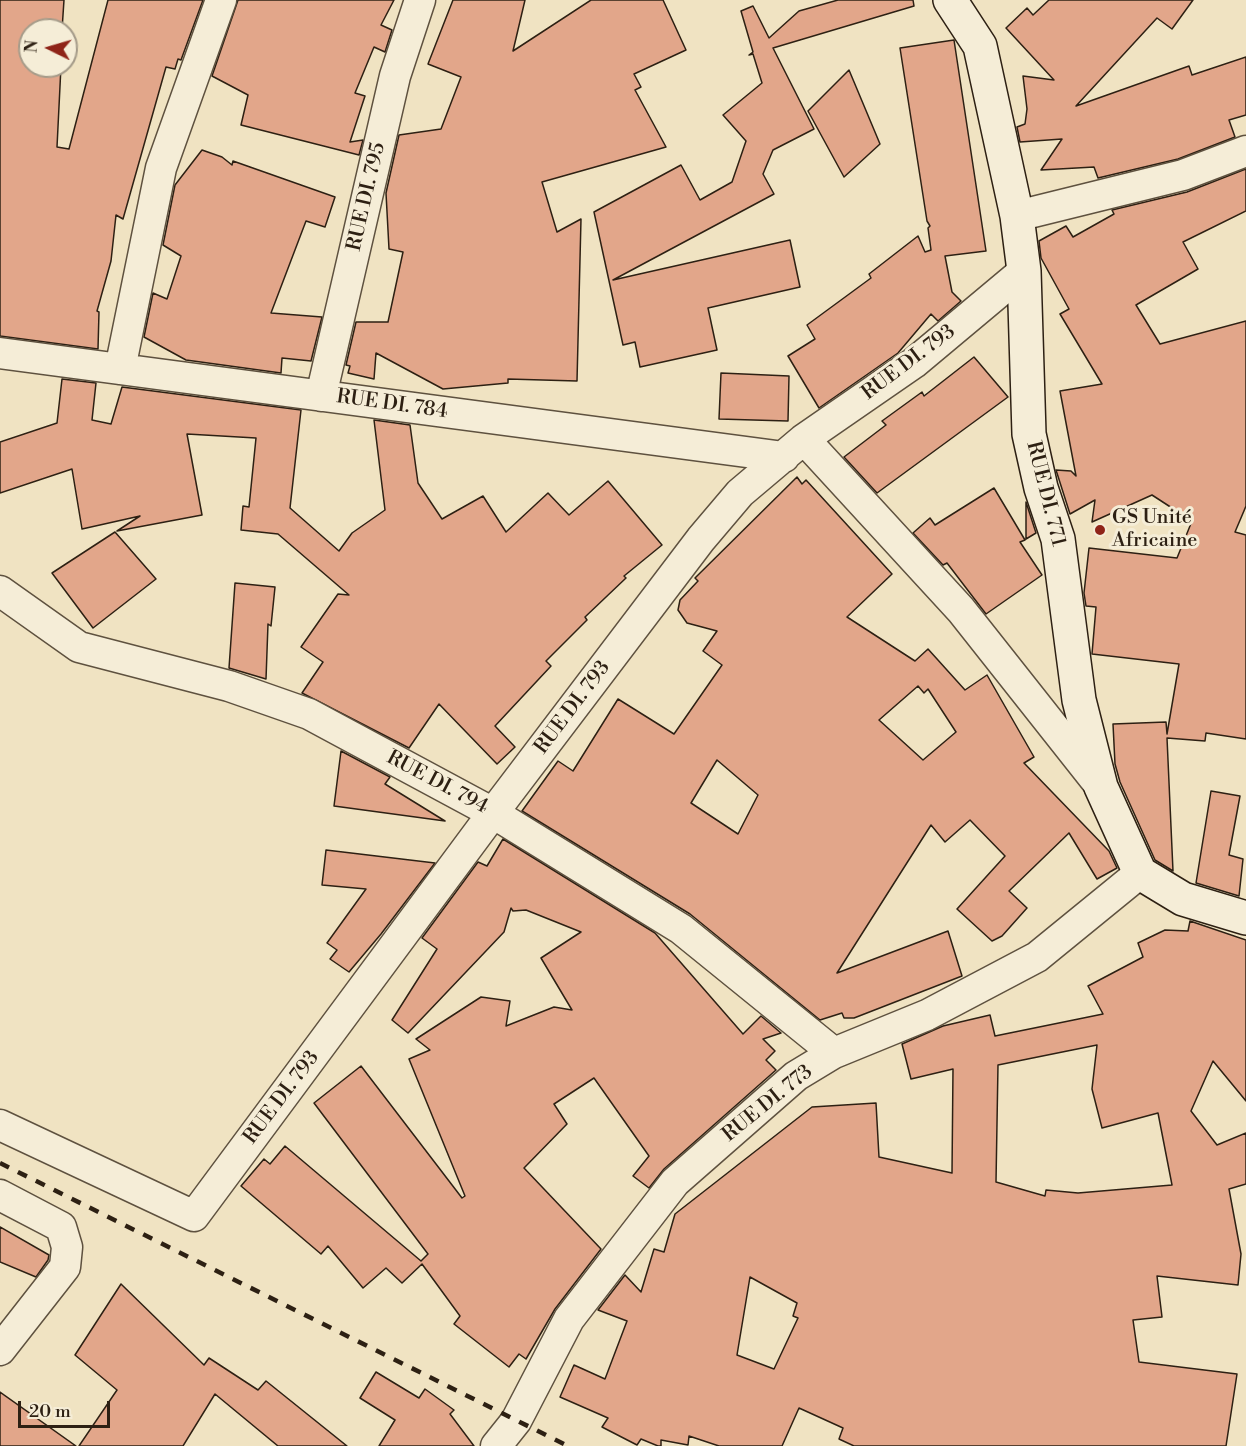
<!DOCTYPE html>
<meta charset="utf-8">
<style>
body{margin:0}
#map{position:relative;width:1246px;height:1446px;overflow:hidden;background:#f0e3c2;font-family:"Libre Bodoni",serif}
canvas{display:block}
.north{position:absolute;left:18px;top:18px;width:60px;height:60px;box-sizing:border-box;background:#f5edd7;border:2px solid #a59b89;border-radius:50%;rotate:275deg;font-size:16px;font-weight:700;line-height:24px;text-align:center;color:#2d2013}
.north::after{content:'';display:block;margin:auto;width:21px;height:27px;background:#8f2418;clip-path:polygon(50% 0,100% 100%,50% 72%,0 100%)}
.scale{position:absolute;left:18px;top:1401px;width:92px;height:27px;box-sizing:border-box;border:3px solid #2d2013;border-top:0;padding-left:8px;font-size:18px;line-height:21px;white-space:nowrap;color:#2d2013;-webkit-text-stroke:4px #f5edd7;paint-order:stroke}
</style>
<div id="map">
<canvas width="1246" height="1446"></canvas>
<div class="north">N</div>
<div class="scale">20 m</div>
</div>
<script>
const c = document.querySelector('canvas').getContext('2d');
c.lineJoin = 'round';
function fill(path, color) {
  c.fillStyle = color;
  c.fill(path, 'evenodd');
}
function stroke(path, color, width, dash) {
  c.strokeStyle = color;
  c.lineWidth = width;
  c.lineCap = dash ? 'butt' : 'round';
  c.setLineDash(dash || []);
  c.stroke(path);
}
function drawText(font, color, halo, rows, align = 'center') {
  c.font = font + ' "Libre Bodoni",serif';
  c.lineWidth = 6;
  c.setLineDash([]);
  c.textBaseline = 'middle';
  c.strokeStyle = halo;
  c.fillStyle = color;
  for (const [text, x, y, turn = 0] of rows) {
    c.save();
    c.translate(x, y);
    c.rotate((+turn || 0) * Math.PI / 180);
    c.textAlign = isNaN(turn) ? turn : align;
    if (halo) c.strokeText(text, 0, 0);
    c.fillText(text, 0, 0);
    c.restore();
  }
}
const building = new Path2D(`
 M 0,0 L 64,0 L 62,30 L 30,30 L 30,66 L 61,66 L 57,147 L 69,149 L 108,0 L 203,0 L 181,60 L 178,59 L 175,69 L 166,67 L 123,219 L 116,215 L 111,261 L 97,311 L 99,312 L 98,349 L 0,336 Z
 M 238,0 L 394,0 L 381,25 L 392,30 L 385,52 L 374,47 L 355,93 L 365,96 L 350,142 L 363,140 L 359,155 L 241,125 L 248,95 L 212,76 Z
 M 453,0 L 525,0 L 513,51 L 591,0 L 663,0 L 686,50 L 634,74 L 641,87 L 635,90 L 666,147 L 542,182 L 557,232 L 581,219 L 577,381 L 508,379 L 508,383 L 443,389 L 376,353 L 374,379 L 348,373 L 350,366 L 346,365 L 356,322 L 388,322 L 403,252 L 389,249 L 386,193 L 399,135 L 441,129 L 461,77 L 428,64 Z
 M 838,0 L 913,0 L 914,6 L 773,48 L 814,129 L 773,150 L 763,174 L 774,194 L 613,280 L 790,240 L 800,287 L 708,308 L 717,350 L 640,367 L 635,342 L 623,345 L 594,212 L 681,165 L 700,200 L 732,182 L 746,141 L 723,115 L 762,83 L 753,54 L 749,55 L 753,52 L 741,11 L 753,6 L 769,38 L 799,11 Z
 M 1049,0 L 1193,0 L 1172,29 L 1157,18 L 1076,106 L 1189,66 L 1192,75 L 1246,57 L 1246,115 L 1229,120 L 1235,137 L 1178,159 L 1098,178 L 1094,167 L 1041,170 L 1062,139 L 1020,142 L 1017,127 L 1025,124 L 1027,109 L 1023,76 L 1054,80 L 1006,28 L 1027,8 L 1033,15 Z
 M 954,40 L 986,251 L 945,256 L 952,292 L 961,301 L 938,321 L 931,314 L 898,353 L 819,408 L 788,356 L 815,339 L 807,325 L 871,278 L 869,274 L 918,236 L 925,252 L 931,250 L 928,228 L 930,226 L 927,221 L 900,48 Z
 M 849,70 L 880,144 L 844,177 L 808,111 Z
 M 202,150 L 222,157 L 232,165 L 233,161 L 335,197 L 325,227 L 306,221 L 271,313 L 322,317 L 311,361 L 282,358 L 281,373 L 186,360 L 144,337 L 153,293 L 167,299 L 181,256 L 163,245 L 175,185 Z
 M 1246,169 L 1246,211 L 1183,242 L 1198,269 L 1136,305 L 1160,344 L 1246,321 L 1246,506 L 1235,532 L 1246,535 L 1246,739 L 1206,733 L 1205,741 L 1167,738 L 1173,871 L 1155,860 L 1120,782 L 1115,764 L 1113,724 L 1166,722 L 1167,734 L 1179,664 L 1092,654 L 1096,607 L 1086,606 L 1084,593 L 1089,548 L 1177,558 L 1192,521 L 1152,495 L 1092,522 L 1095,500 L 1070,514 L 1056,470 L 1071,471 L 1076,476 L 1060,391 L 1102,384 L 1060,314 L 1069,309 L 1041,258 L 1039,241 L 1066,226 L 1073,237 L 1114,214 L 1112,210 L 1187,192 Z
 M 974,357 L 1008,397 L 877,493 L 844,457 L 886,425 L 882,421 L 922,392 L 924,396 Z
 M 721,373 L 789,376 L 788,421 L 719,419 Z
 M 62,379 L 96,383 L 92,420 L 111,424 L 122,387 L 301,410 L 290,508 L 339,551 L 352,533 L 385,510 L 374,420 L 410,425 L 418,483 L 442,519 L 483,496 L 506,532 L 548,493 L 569,515 L 608,481 L 662,545 L 624,576 L 626,578 L 585,617 L 587,620 L 546,661 L 551,666 L 495,726 L 515,747 L 497,764 L 439,704 L 409,748 L 302,693 L 323,662 L 301,647 L 338,594 L 349,595 L 278,534 L 241,530 L 243,506 L 249,507 L 256,438 L 187,434 L 202,515 L 117,531 L 140,516 L 82,529 L 72,469 L 0,493 L 0,442 L 57,423 Z
 M 797,477 L 802,484 L 806,480 L 892,574 L 847,617 L 915,661 L 928,649 L 965,690 L 987,675 L 1034,757 L 1024,763 L 1109,851 L 1117,868 L 1097,879 L 1069,833 L 1009,891 L 1027,908 L 1002,936 L 992,941 L 957,909 L 1005,856 L 970,820 L 945,842 L 931,825 L 837,973 L 948,931 L 962,976 L 854,1018 L 844,1018 L 842,1013 L 820,1020 L 690,914 L 522,811 L 558,761 L 573,771 L 618,699 L 674,734 L 722,665 L 703,651 L 717,631 L 687,623 L 678,610 L 680,600 L 698,581 L 695,578 ZM 918,686 L 924,693 L 928,689 L 956,732 L 923,760 L 879,720 ZM 717,760 L 758,795 L 738,834 L 691,803 Z
 M 994,488 L 1025,540 L 1020,542 L 1042,575 L 986,614 L 947,563 L 943,565 L 913,533 L 930,518 L 935,525 Z
 M 1026,502 L 1036,533 L 1026,539 Z
 M 115,532 L 156,579 L 93,628 L 52,573 Z
 M 235,583 L 275,587 L 271,626 L 268,624 L 266,679 L 229,668 Z
 M 341,751 L 390,777 L 385,784 L 445,821 L 334,806 Z
 M 1211,791 L 1240,796 L 1229,855 L 1243,859 L 1239,896 L 1196,883 Z
 M 503,839 L 655,933 L 743,1034 L 761,1016 L 781,1033 L 763,1039 L 775,1051 L 766,1060 L 776,1070 L 664,1169 L 649,1188 L 633,1176 L 649,1156 L 594,1078 L 554,1104 L 567,1124 L 524,1168 L 601,1249 L 555,1309 L 526,1359 L 519,1354 L 509,1367 L 454,1324 L 460,1316 L 422,1264 L 402,1283 L 386,1268 L 363,1288 L 328,1246 L 321,1254 L 241,1186 L 264,1159 L 270,1164 L 285,1146 L 421,1261 L 428,1254 L 314,1103 L 361,1066 L 462,1198 L 465,1196 L 409,1059 L 430,1050 L 416,1039 L 481,997 L 510,1001 L 506,1026 L 554,1007 L 572,1010 L 541,958 L 581,932 L 526,910 L 513,911 L 511,908 L 504,932 L 408,1033 L 392,1020 L 437,949 L 422,938 L 478,862 L 487,866 Z
 M 326,850 L 435,863 L 381,934 L 349,972 L 330,959 L 337,950 L 327,943 L 366,889 L 322,885 Z
 M 1190,921 L 1246,940 L 1246,1101 L 1213,1061 L 1191,1111 L 1217,1145 L 1246,1133 L 1246,1184 L 1229,1189 L 1241,1254 L 1238,1285 L 1157,1276 L 1162,1317 L 1133,1320 L 1139,1362 L 1237,1374 L 1226,1446 L 854,1446 L 839,1439 L 843,1428 L 799,1408 L 782,1446 L 719,1446 L 689,1436 L 688,1445 L 661,1440 L 661,1446 L 658,1446 L 641,1439 L 637,1445 L 602,1427 L 608,1418 L 560,1397 L 574,1365 L 605,1379 L 627,1321 L 598,1310 L 625,1275 L 641,1292 L 654,1249 L 664,1252 L 675,1214 L 812,1107 L 876,1103 L 879,1157 L 952,1173 L 953,1069 L 911,1079 L 902,1044 L 943,1026 L 990,1015 L 995,1036 L 1103,1014 L 1088,986 L 1143,957 L 1138,943 L 1165,930 L 1188,931 ZM 1097,1045 L 1092,1089 L 1102,1128 L 1158,1113 L 1172,1185 L 1078,1193 L 1046,1190 L 1045,1196 L 996,1182 L 998,1065 ZM 750,1277 L 797,1303 L 793,1316 L 798,1318 L 774,1369 L 737,1355 Z
 M 0,1227 L 49,1255 L 48,1260 L 36,1277 L 0,1262 Z
 M 121,1284 L 204,1365 L 209,1358 L 258,1390 L 266,1381 L 347,1446 L 278,1446 L 215,1394 L 183,1446 L 79,1446 L 117,1390 L 75,1355 Z
 M 376,1372 L 419,1398 L 425,1389 L 454,1410 L 450,1414 L 474,1446 L 379,1446 L 395,1420 L 360,1398 Z
 M 0,1392 L 76,1446 L 0,1446 Z`);
const street = new Path2D(`
 M 1017,216 L 1183,175 L 1246,151
 M 0,353 L 784,457
 M 120,369 L 161,168 L 221,0
 M 321,396 L 395,76 L 420,0
 M 804,439 L 961,610 L 1101,787
 M 0,591 L 79,647 L 229,686 L 309,714 L 493,813 L 681,929 L 834,1053
 M 0,1125 L 194,1216 L 493,813 L 701,539 L 740,493 L 804,439 L 914,363 L 1024,271
 M 0,1195 L 61,1227 L 67,1247 L 65,1267 L 0,1350
 M 496,1446 L 516,1421 L 569,1319 L 675,1182 L 796,1076 L 834,1053 L 927,1015 L 1037,957 L 1140,873`);
const secondary = new Path2D(`
 M 950,0 L 980,46 L 1017,216 L 1024,271 L 1029,434 L 1041,488 L 1058,539 L 1079,700 L 1101,787 L 1140,873 L 1183,899 L 1246,918`);
const rail = new Path2D(`
 M 0,1163 L 568,1446`);
const markers = [
 [1100,530,6,"#8f2418"]
];
const streetNames = [
 ["RUE DI. 795",367,197,-77],
 ["RUE DI. 793",909,363,-37],
 ["RUE DI. 784",392,405,8],
 ["RUE DI. 771",1045,494,76],
 ["RUE DI. 793",573,708,-53],
 ["RUE DI. 794",437,783,28],
 ["RUE DI. 793",282,1098,-53],
 ["RUE DI. 773",768,1104,-39]
];
const poiNames = [
 ["GS Unité",1112,518],
 ["Africaine",1112,541]
];
fill(building, '#e2a68a');
stroke(building, '#2d2013', 1.5);
stroke(street, '#5e513f', 33);
stroke(secondary, '#2d2013', 36);
stroke(street, '#f5edd7', 30);
stroke(secondary, '#f5edd7', 33);
stroke(rail, '#2d2013', 4.5, [10, 10]);
for (const [x, y, r, color] of markers) {
  const dot = new Path2D();
  dot.arc(x, y, r, 0, 2 * Math.PI);
  c.fillStyle = color;
  c.fill(dot);
  stroke(dot, '#f5edd7', 2);
}
drawText('20px', '#2d2013', '#f5edd7', streetNames);
drawText('20px', '#2d2013', '#f5edd7', poiNames, 'left');
</script>
